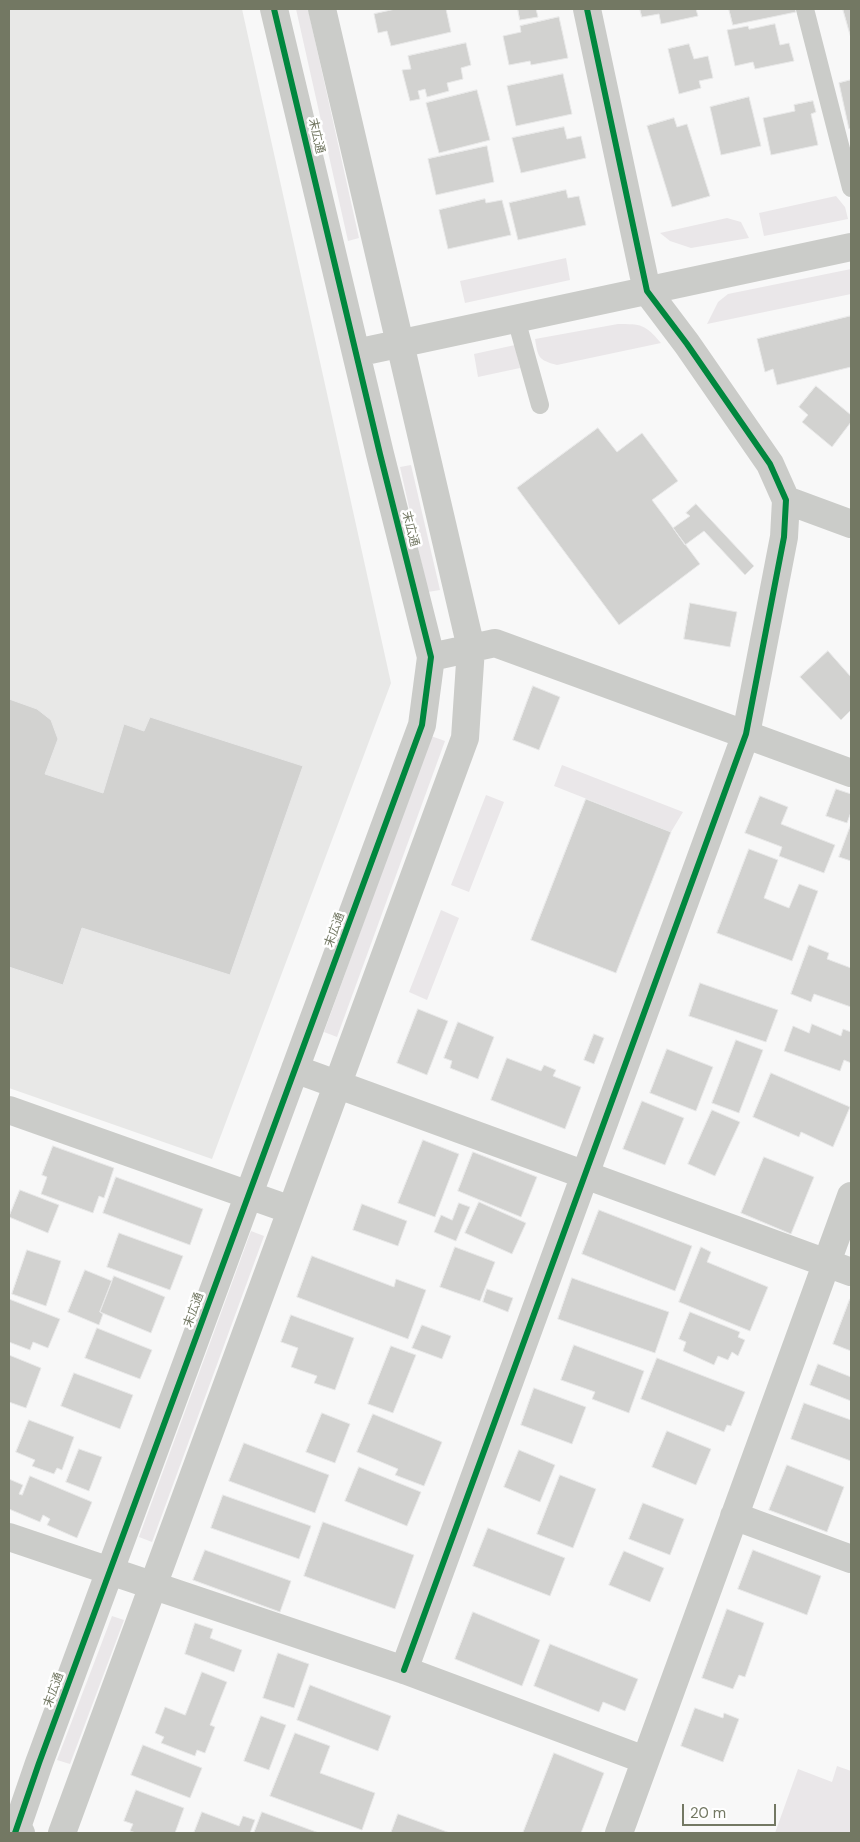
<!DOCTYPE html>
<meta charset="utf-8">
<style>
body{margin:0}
#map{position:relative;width:860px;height:1842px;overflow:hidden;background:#f8f8f8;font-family:"DM Sans",sans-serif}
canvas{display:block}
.frame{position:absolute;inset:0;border:10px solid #737863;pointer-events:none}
.scale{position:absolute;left:682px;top:1804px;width:94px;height:22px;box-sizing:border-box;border:2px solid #737863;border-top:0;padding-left:6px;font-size:15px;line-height:18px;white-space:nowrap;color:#737863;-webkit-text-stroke:4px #fff;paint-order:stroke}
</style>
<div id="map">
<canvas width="860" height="1842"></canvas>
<div class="frame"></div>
<div class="scale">20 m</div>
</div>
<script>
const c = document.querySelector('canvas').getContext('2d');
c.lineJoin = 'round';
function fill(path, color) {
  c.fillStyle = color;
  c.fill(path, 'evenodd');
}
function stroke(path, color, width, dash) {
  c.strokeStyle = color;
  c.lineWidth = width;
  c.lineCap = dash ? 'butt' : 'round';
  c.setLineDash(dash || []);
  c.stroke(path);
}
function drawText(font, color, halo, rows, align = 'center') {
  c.font = font + ' "DM Sans","Noto Sans JP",sans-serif';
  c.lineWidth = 5;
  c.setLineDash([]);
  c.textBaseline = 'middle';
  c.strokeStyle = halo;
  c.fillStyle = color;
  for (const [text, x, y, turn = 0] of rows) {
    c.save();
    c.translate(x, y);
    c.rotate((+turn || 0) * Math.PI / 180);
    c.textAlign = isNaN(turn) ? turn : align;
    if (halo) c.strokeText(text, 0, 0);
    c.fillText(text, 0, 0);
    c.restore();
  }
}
const built = new Path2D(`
 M 9,9 L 242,9 L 391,683 L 212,1159 L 9,1088 Z`);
const green = new Path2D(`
 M 296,9 L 308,9 L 359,238 L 348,241 Z
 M 836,196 L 845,207 L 848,219 L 764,236 L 759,213 Z
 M 727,218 L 741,222 L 749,238 L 691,248 L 670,241 L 660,233 Z
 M 566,258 L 570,280 L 465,303 L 460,281 Z
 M 851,269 L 851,294 L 707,324 L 718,302 L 728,294 Z
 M 618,324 C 641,324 645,324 661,343 L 557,365 C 538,360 538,357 535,339 Z
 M 515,345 L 520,368 L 478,377 L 474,354 Z
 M 411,465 L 440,590 L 428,592 L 400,467 Z
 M 431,736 L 445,741 L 337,1037 L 324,1032 Z
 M 562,765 L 683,812 L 671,832 L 554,786 Z
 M 486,795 L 504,802 L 469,892 L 451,885 Z
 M 441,910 L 459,918 L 427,1000 L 409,992 Z
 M 251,1231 L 264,1236 L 152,1542 L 139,1537 Z
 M 112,1616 L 124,1620 L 70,1764 L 57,1760 Z
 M 837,1766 L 851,1771 L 851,1833 L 775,1833 L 798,1769 L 832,1782 Z`);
const building = new Path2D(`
 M 396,9 L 446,9 L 451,32 L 391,46 L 387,31 L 378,33 L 374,14 Z
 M 518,9 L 536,9 L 538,17 L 520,20 Z
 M 640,9 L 696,9 L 698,16 L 661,24 L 659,14 L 642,17 Z
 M 729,9 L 795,9 L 796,12 L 733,25 Z
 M 843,9 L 851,9 L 851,38 Z
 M 559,17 L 568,58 L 531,65 L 530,61 L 509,65 L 503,36 L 521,32 L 520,26 Z
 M 775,24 L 780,45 L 789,43 L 794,61 L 755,69 L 753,62 L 735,66 L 727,30 L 748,26 L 749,29 Z
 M 466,43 L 471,65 L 461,68 L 463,79 L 447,83 L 449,91 L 427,97 L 425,89 L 418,91 L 420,99 L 410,101 L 402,70 L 411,69 L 408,56 Z
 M 689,44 L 694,59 L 708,56 L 713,78 L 699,81 L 701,88 L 679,94 L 668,49 Z
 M 563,74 L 572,114 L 516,126 L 507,86 Z
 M 851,80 L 851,128 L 849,129 L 839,83 Z
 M 477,90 L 490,140 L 439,153 L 426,103 Z
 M 749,97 L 761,146 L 721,155 L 710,107 Z
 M 813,101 L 816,112 L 811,114 L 818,145 L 771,155 L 763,118 L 795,111 L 794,105 Z
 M 674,118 L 677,127 L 687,124 L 710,196 L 672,207 L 647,126 Z
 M 564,127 L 567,139 L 581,136 L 586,158 L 521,173 L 512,138 Z
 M 487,146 L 494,182 L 436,195 L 428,159 Z
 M 566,190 L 568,198 L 579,196 L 586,225 L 518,240 L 509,203 Z
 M 485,199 L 486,203 L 502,200 L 511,235 L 448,249 L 439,210 Z
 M 851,316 L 851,367 L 777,385 L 773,369 L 765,372 L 757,339 Z
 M 816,386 L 851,415 L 851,422 L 832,447 L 802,422 L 808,415 L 799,407 Z
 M 598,428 L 617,452 L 642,433 L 678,481 L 652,500 L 700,564 L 619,625 L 517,488 Z
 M 696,504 L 754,566 L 745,575 L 704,531 L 685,545 L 673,528 L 690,516 L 686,513 Z
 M 690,603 L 737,612 L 730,647 L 684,639 Z
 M 828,651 L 851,677 L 851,710 L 841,720 L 800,677 Z
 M 533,686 L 560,697 L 539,750 L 513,740 Z
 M 9,699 L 37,709 L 51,720 L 58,739 L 45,774 L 103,793 L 124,724 L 144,731 L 150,717 L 303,766 L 230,975 L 82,928 L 63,985 L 9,967 Z
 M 836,789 L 851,794 L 851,812 L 847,823 L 826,816 Z
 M 760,796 L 788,807 L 781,824 L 835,845 L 824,873 L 779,856 L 782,847 L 745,833 Z
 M 586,799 L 671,832 L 616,973 L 531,940 Z
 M 851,824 L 851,861 L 839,857 Z
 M 749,849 L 778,860 L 764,898 L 789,908 L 799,884 L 818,891 L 792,961 L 717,933 Z
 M 809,945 L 829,953 L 827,959 L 851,968 L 851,1007 L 814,994 L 811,1002 L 791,994 Z
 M 700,983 L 778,1010 L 766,1042 L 689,1016 Z
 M 418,1009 L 448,1021 L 427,1075 L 397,1063 Z
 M 458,1022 L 494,1037 L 478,1079 L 450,1068 L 452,1061 L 444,1058 Z
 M 812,1024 L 841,1036 L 843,1029 L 851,1032 L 851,1063 L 844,1060 L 840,1071 L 784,1051 L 793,1026 L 809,1033 Z
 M 594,1034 L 604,1038 L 594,1064 L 584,1060 Z
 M 736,1040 L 763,1050 L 739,1113 L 712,1103 Z
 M 667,1049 L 713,1067 L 696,1111 L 650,1093 Z
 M 507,1058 L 541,1071 L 544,1065 L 556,1070 L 553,1076 L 581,1087 L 565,1129 L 491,1100 Z
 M 771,1073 L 850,1107 L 833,1147 L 801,1132 L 799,1137 L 753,1117 Z
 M 642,1101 L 684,1118 L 665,1165 L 623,1149 Z
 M 712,1110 L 740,1122 L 715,1176 L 688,1164 Z
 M 423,1140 L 459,1154 L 435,1217 L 398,1203 Z
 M 53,1146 L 114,1168 L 104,1198 L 99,1196 L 93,1213 L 41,1194 L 47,1177 L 42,1175 Z
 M 473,1152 L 537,1177 L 521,1217 L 458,1191 Z
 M 764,1157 L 814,1177 L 791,1234 L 741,1213 Z
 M 116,1177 L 203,1209 L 190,1245 L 103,1213 Z
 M 20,1190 L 59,1205 L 48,1233 L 9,1217 Z
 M 479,1202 L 526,1223 L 512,1254 L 465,1233 Z
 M 459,1203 L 470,1207 L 456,1241 L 434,1232 L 441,1215 L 452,1220 Z
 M 362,1204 L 407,1221 L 398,1246 L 353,1230 Z
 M 599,1210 L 692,1246 L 675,1291 L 582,1254 Z
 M 119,1233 L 183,1256 L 170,1290 L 107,1267 Z
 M 455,1247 L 495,1262 L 480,1301 L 440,1287 Z
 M 701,1247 L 711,1252 L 707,1262 L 768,1287 L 750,1331 L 679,1302 Z
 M 27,1250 L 61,1261 L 46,1306 L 12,1294 Z
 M 312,1256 L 394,1287 L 396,1279 L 426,1290 L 408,1339 L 297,1297 Z
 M 85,1270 L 112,1281 L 100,1312 L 103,1314 L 99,1325 L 68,1312 Z
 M 114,1276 L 165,1297 L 151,1333 L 100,1312 Z
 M 572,1278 L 669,1312 L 655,1353 L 558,1319 Z
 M 487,1289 L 513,1298 L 508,1312 L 483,1302 Z
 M 9,1299 L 60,1319 L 48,1348 L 33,1342 L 30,1350 L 9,1342 Z
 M 850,1299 L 851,1299 L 851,1351 L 833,1344 Z
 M 690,1312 L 740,1332 L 738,1337 L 745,1340 L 738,1356 L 732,1352 L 728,1360 L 718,1356 L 714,1365 L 683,1351 L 686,1342 L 679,1339 Z
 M 291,1315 L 354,1338 L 335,1390 L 314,1383 L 317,1376 L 291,1367 L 298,1348 L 281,1342 Z
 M 422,1325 L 451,1336 L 442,1359 L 412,1348 Z
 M 97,1328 L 152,1350 L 140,1379 L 85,1358 Z
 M 574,1345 L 644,1371 L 629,1413 L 592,1399 L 595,1392 L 561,1380 Z
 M 391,1346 L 416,1355 L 393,1413 L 368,1404 Z
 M 9,1355 L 41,1368 L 26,1408 L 9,1402 Z
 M 657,1358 L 745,1392 L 731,1426 L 727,1425 L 724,1432 L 641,1399 Z
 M 818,1364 L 851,1377 L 851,1401 L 810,1385 Z
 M 74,1373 L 133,1395 L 120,1429 L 61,1406 Z
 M 534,1388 L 586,1407 L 572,1444 L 521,1425 Z
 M 804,1403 L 851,1420 L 851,1461 L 791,1439 Z
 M 322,1413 L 350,1424 L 335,1463 L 306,1452 Z
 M 373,1414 L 442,1442 L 424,1486 L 395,1475 L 398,1469 L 357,1452 Z
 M 29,1420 L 74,1437 L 62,1470 L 57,1468 L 54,1474 L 32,1466 L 35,1460 L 16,1452 Z
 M 667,1431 L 711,1449 L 696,1485 L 652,1467 Z
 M 244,1443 L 329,1475 L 315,1513 L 229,1481 Z
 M 79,1449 L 102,1457 L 89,1491 L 66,1482 Z
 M 519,1450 L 555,1465 L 540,1502 L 504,1487 Z
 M 787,1465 L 844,1487 L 827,1532 L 769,1510 Z
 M 359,1467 L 421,1492 L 407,1526 L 345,1501 Z
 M 560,1475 L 596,1489 L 573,1548 L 537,1534 Z
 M 30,1476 L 92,1502 L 77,1538 L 47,1525 L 50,1519 L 43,1515 L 40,1522 L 9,1509 L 9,1479 L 23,1485 L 19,1494 L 22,1495 Z
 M 223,1495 L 311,1526 L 299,1559 L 211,1528 Z
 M 643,1503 L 684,1519 L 670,1555 L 629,1539 Z
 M 323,1522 L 414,1555 L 395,1609 L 304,1576 Z
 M 488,1528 L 565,1558 L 550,1596 L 473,1566 Z
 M 205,1550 L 291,1581 L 280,1612 L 193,1580 Z
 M 753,1550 L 821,1576 L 807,1615 L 738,1589 Z
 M 624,1551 L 664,1568 L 650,1602 L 609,1585 Z
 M 727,1609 L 764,1623 L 745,1677 L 739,1675 L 733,1689 L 702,1678 Z
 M 473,1612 L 540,1640 L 522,1686 L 455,1659 Z
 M 195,1623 L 213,1629 L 210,1638 L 242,1650 L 234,1672 L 185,1654 Z
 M 550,1644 L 638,1679 L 625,1711 L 603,1702 L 599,1712 L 534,1686 Z
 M 278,1653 L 309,1664 L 294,1708 L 263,1698 Z
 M 202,1672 L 227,1682 L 210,1725 L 215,1727 L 205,1753 L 197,1750 L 195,1756 L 161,1743 L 164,1737 L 155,1733 L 165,1707 L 185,1715 Z
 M 310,1685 L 391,1716 L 378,1751 L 297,1720 Z
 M 695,1708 L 723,1718 L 724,1713 L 739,1719 L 723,1762 L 681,1746 Z
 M 261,1716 L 286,1725 L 269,1770 L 244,1761 Z
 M 295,1733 L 330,1746 L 320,1773 L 375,1793 L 362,1830 L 270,1796 Z
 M 143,1745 L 202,1768 L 190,1798 L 131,1775 Z
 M 554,1753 L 604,1773 L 581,1833 L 523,1833 Z
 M 136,1790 L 184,1808 L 175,1833 L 136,1833 L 130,1831 L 133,1824 L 124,1821 Z
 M 202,1812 L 239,1826 L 243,1816 L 255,1820 L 250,1833 L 194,1833 Z
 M 262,1812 L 319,1833 L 254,1833 Z
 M 398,1814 L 450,1833 L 391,1833 Z`);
const service = new Path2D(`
 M 805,9 L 851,188
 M 516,319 L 540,405`);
const minor = new Path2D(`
 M 356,353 L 851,247
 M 786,500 L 851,524
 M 431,657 L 495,643 L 851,773
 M 295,1069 L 851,1272
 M 9,1110 L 291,1210
 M 734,1516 L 851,1559
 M 9,1537 L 404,1670 L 645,1760
 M 404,1670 L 746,734 L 784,537 L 786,500 L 770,464 L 687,344 L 647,291 L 587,9
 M 15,1833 L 39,1763 L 422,725 L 431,657 L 380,454 L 274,9
 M 62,1833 L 465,738 L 471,648 L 322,9
 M 619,1833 L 851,1196`);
const tertiary = new Path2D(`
 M 9,1829 L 21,1833`);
const cycleway = new Path2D(`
 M 404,1670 L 746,734 L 784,537 L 786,500 L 770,464 L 687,344 L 647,291 L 587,9
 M 15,1833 L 39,1763 L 422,725 L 431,657 L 380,454 L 274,9`);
const streetNames = [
 ["末広通",316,136,77],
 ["末広通",410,529,76],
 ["末広通",335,930,-70],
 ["末広通",194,1310,-70],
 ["末広通",54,1690,-70]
];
fill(built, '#e8e8e7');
fill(green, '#eae7e9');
fill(building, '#d2d2d0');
stroke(building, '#e8e8e8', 1);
stroke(service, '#cbccc9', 18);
stroke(minor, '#cbccc9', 28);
stroke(tertiary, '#cbccc9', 28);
stroke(cycleway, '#00873e', 6);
drawText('12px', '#737863', '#fff', streetNames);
</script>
